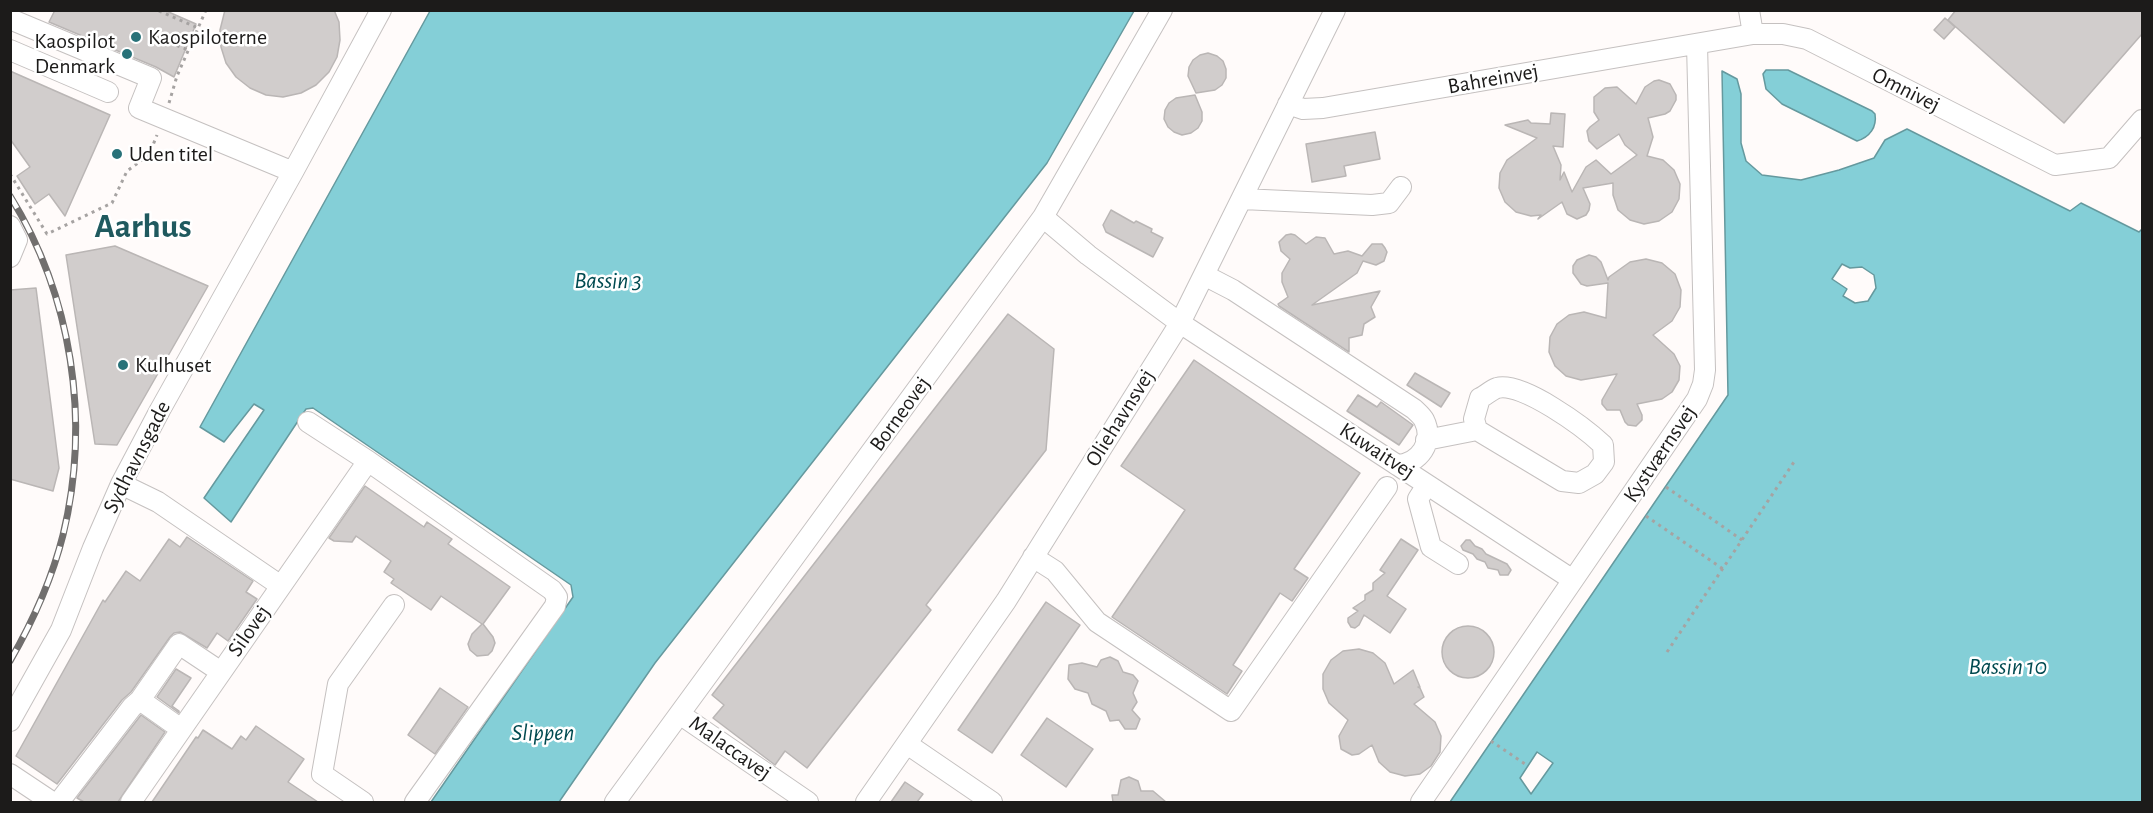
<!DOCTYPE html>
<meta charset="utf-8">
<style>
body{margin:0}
#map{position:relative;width:2153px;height:813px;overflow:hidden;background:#fffbfa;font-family:"Alegreya Sans",sans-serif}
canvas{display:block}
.frame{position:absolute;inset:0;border:12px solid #1c1b1a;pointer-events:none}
</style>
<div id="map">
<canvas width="2153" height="813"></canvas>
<div class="frame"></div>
</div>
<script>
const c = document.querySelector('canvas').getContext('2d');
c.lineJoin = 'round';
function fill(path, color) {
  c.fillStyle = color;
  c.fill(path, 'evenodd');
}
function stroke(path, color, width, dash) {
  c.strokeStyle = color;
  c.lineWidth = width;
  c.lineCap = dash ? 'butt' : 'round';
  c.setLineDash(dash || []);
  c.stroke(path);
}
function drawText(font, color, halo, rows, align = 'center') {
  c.font = font + ' "Alegreya Sans",sans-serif';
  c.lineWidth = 5;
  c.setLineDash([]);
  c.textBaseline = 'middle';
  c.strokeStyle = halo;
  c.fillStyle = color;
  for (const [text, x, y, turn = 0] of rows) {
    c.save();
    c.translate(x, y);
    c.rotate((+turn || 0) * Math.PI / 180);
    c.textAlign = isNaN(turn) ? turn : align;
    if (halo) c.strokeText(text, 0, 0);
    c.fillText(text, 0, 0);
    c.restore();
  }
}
const water = new Path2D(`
 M 430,11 L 1134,11 L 1047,163 L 655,663 L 559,802 L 431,802 L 573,597 L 571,585 L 313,408 L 306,409 L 231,522 L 204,498 L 264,410 L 254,404 L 224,442 L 200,427 Z
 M 1766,70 L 1788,70 L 1872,111 L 1875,114 C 1877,127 1870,137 1857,141 L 1782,104 L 1766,89 L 1763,74 Z
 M 1722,71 L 1737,79 L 1741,94 L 1741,143 L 1746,161 L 1762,175 L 1801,180 L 1839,170 L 1874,158 L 1885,140 L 1907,129 L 2070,211 L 2081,203 L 2139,232 L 2142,229 L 2142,802 L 1450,802 L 1728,395 ZM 1842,264 L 1850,268 L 1862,267 L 1874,275 L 1876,288 L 1868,301 L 1855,303 L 1843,296 L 1847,289 L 1832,279 ZM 1537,752 L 1553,763 L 1531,794 L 1520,778 Z`);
const building = new Path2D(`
 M 55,10 L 164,10 L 196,24 L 174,77 L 156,67 L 49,22 Z
 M 225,10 L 334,10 L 339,22 L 340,40 L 337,57 L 329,72 L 316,85 L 301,93 L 283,97 L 266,95 L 250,88 L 236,77 L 226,63 L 221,47 L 220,30 Z
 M 1956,10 L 2142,10 L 2142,34 L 2064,123 L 1948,20 Z
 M 1945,18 L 1955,27 L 1944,39 L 1934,30 Z
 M 1208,53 L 1217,56 L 1223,61 L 1226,69 L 1226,78 L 1222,85 L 1215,90 L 1196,93 L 1188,76 L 1189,67 L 1193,60 L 1200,55 Z
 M 10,71 L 110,115 L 65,216 L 49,194 L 35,204 L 17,176 L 30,167 L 10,139 Z
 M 1659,80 L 1670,84 L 1676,95 L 1676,100 L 1670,111 L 1665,114 L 1648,118 L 1653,137 L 1647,156 L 1663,160 L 1674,170 L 1680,184 L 1679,199 L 1672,212 L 1659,221 L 1644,224 L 1630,220 L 1618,210 L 1613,195 L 1613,183 L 1583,188 L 1590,204 L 1589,210 L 1586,215 L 1577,219 L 1567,214 L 1562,202 L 1538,219 L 1541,215 L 1531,216 L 1516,212 L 1505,202 L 1499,188 L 1500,173 L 1507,160 L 1537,138 L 1505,125 L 1528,120 L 1531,123 L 1550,124 L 1551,113 L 1565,114 L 1563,147 L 1553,146 L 1561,165 L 1560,180 L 1564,172 L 1572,192 L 1586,167 L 1596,160 L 1611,174 L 1637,155 L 1625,145 L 1619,134 L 1597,149 L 1589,141 L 1587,131 L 1590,127 L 1599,120 L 1594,112 L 1594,97 L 1605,88 L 1617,87 L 1636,104 L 1645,87 L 1654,81 Z
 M 1195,95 L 1202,112 L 1202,121 L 1198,128 L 1191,133 L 1182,135 L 1174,132 L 1168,127 L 1164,119 L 1165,110 L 1169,103 L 1176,98 Z
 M 1375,132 L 1380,159 L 1344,166 L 1346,176 L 1312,182 L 1306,144 Z
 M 1111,210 L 1134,223 L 1136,221 L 1152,229 L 1151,232 L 1163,238 L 1153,257 L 1106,232 L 1103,225 Z
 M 1291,234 L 1295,235 L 1306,244 L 1316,237 L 1325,238 L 1334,254 L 1348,251 L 1362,256 L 1372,244 L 1382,244 L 1385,248 L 1387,252 L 1384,261 L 1376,265 L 1363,261 L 1357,273 L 1312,305 L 1380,291 L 1371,307 L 1375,317 L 1364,324 L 1362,335 L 1349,338 L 1349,352 L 1279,306 L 1278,304 L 1288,297 L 1282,282 L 1282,273 L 1290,259 L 1281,251 L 1279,242 L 1286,235 Z
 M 115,246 L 208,286 L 117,445 L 95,444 L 66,255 Z
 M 1589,255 L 1596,257 L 1601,262 L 1608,280 L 1609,277 L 1630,262 L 1646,259 L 1662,263 L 1675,274 L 1681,290 L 1680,307 L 1672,321 L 1653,335 L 1674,354 L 1680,366 L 1679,380 L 1672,392 L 1662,399 L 1637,404 L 1642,415 L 1642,420 L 1636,426 L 1628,425 L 1625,422 L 1620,410 L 1607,410 L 1602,404 L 1602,400 L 1617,374 L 1581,380 L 1566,376 L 1555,366 L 1549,352 L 1550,337 L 1557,324 L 1569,315 L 1584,312 L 1606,318 L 1608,283 L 1587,286 L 1581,284 L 1573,273 L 1573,266 L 1577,260 Z
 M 36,288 L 59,468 L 53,491 L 10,479 L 10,290 Z
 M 1008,314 L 1054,349 L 1046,450 L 926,605 L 931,610 L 807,768 L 785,751 L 775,765 L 713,718 L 724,705 L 712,695 Z
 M 1194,360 L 1360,473 L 1294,569 L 1308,578 L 1292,601 L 1280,593 L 1233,665 L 1242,671 L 1227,694 L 1112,617 L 1185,510 L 1121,466 Z
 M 1415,373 L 1450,393 L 1441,407 L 1407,385 Z
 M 1358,395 L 1377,407 L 1381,402 L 1413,425 L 1399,445 L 1347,411 Z
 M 365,486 L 424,527 L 427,522 L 452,539 L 448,544 L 510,587 L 483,624 L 493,637 L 495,643 L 492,651 L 488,655 L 477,656 L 470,650 L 468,644 L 472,634 L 482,624 L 441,596 L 431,610 L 391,583 L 394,579 L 384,572 L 391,561 L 356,536 L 352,542 L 334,541 L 329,538 Z
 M 187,537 L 253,581 L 246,592 L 257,599 L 228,641 L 217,633 L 207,648 L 180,632 L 174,633 L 170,637 L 131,692 L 122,700 L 57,784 L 16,756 L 103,600 L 105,602 L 126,571 L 140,581 L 169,539 L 180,547 Z
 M 1401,539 L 1418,550 L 1387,596 L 1406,609 L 1390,633 L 1364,615 L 1359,625 L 1355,628 L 1351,627 L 1348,622 L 1348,618 L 1358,611 L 1353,608 L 1365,600 L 1365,595 L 1373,590 L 1373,583 L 1385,573 L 1380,570 Z
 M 1466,540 L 1470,540 L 1475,546 L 1482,549 L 1486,554 L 1507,564 L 1511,570 L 1508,575 L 1500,575 L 1498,570 L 1488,568 L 1485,562 L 1477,559 L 1473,554 L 1463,550 L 1461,546 Z
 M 1046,602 L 1080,625 L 992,753 L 958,730 Z
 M1442 652a26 26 0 1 1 52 0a26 26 0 1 1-52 0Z
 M 1359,649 L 1373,653 L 1385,663 L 1394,684 L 1413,670 L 1420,687 L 1418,687 L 1420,688 L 1424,697 L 1414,704 L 1435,722 L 1441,736 L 1440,752 L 1431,766 L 1420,774 L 1405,776 L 1390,772 L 1379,762 L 1372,745 L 1359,754 L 1352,755 L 1341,749 L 1339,736 L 1348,720 L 1329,703 L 1323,689 L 1323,674 L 1331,660 L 1343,651 Z
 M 1110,657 L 1118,661 L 1123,672 L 1133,675 L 1138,681 L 1133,693 L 1137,702 L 1132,710 L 1140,719 L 1136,729 L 1125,729 L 1119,720 L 1110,721 L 1106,711 L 1092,704 L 1088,693 L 1075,689 L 1068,679 L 1069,665 L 1082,663 L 1097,667 L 1101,660 Z
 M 176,669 L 191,678 L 172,706 L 179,711 L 179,713 L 157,697 Z
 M 440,688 L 468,707 L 435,754 L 408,735 Z
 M 141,715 L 165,732 L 118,802 L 84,802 L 77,798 Z
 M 1047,718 L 1093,749 L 1066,787 L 1021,755 Z
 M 256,726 L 304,759 L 288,782 L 318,802 L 152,802 L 196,737 L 198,738 L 203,730 L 232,749 L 241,736 L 246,740 Z
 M 1129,777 L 1138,781 L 1141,791 L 1153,791 L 1166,802 L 1113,802 L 1112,795 L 1118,795 L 1121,780 Z
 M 905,782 L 923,794 L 917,802 L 891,802 Z`);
const path = new Path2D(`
 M 159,11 L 198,28
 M 149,34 L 188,50
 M 169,103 L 177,76 L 206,10
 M 10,174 L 47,234 L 112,203 L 127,171 L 149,155 L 157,135
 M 1666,487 L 1742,540
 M 1646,516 L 1723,569
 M 1667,652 L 1796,459
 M 1491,741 L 1528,766`);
const minor = new Path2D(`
 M 1749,10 L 1753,34
 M 10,19 L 151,78 L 139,108 L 293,172
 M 10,50 L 108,92
 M 1288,104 L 1303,109 L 1323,108 L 1753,34 L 1783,34 L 1807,39 L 2055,165 L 2109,158 L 2142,120
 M 1242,199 L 1372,205 L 1389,203 L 1401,187
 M 1043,217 L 1088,255 L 1180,323 L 1573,580
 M 10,226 L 17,240 L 10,257
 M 1204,275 L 1233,290 L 1414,409 C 1417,412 1422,416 1424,420 C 1435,442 1419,464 1397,465
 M 308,422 L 368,461 L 552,590 L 557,597 L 555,606 L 415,802
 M 1426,440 L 1477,430 L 1562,481 L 1579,483 L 1595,474 L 1604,462 L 1603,445 C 1585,428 1522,381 1497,388 C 1491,390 1485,396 1480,398 L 1474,419 L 1477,430
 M 121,484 L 158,502 L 281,586
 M 1427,485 L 1418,499 L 1431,547 L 1458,564
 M 1033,557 L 1055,571 L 1097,622 L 1231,711 L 1387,487
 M 140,700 L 181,729
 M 681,715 L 808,802
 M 10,721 L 61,630 L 93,548 L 121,484 L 160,410 L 293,172 L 381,10
 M 907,744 L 992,802
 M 10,774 L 52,802
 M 59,802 L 132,707 L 140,700 L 179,644 L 221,672
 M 131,802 L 368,461
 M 363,802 L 322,774 L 338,684 L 394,605
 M 615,802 L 1043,217 L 1162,10
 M 866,802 L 1006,601 L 1180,323 L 1335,10
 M 1421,802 L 1697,399 L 1703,384 L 1705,370 L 1697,44`);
const rail = new Path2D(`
 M 10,196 C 72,296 91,420 63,535 C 52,579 33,621 10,661`);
const markers = [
 [136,37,6,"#287279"],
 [127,54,6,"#287279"],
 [117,154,6,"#287279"],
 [123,365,6,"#287279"]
];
const poiNames = [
 ["Kaospiloterne",148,37],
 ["Kaospilot",115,41,"right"],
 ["Denmark",115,66,"right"],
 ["Uden titel",129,154],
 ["Kulhuset",135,365]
];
const streetNames = [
 ["Bahreinvej",1493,79,-10],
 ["Omnivej",1906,90,27],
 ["Borneovej",900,414,-54],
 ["Oliehavnsvej",1120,418,-58],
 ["Kuwaitvej",1377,451,33],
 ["Kystværnsvej",1660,454,-56],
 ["Sydhavnsgade",137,457,-63],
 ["Silovej",249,631,-55],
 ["Malaccavej",730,748,35]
];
const waterNames = [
 ["Bassin 3",608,281],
 ["Bassin 10",2008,667],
 ["Slippen",543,733]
];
const townNames = [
 ["Aarhus",143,227]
];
fill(water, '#84cfd7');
stroke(water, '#65999e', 1.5);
fill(building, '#d1cdcc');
stroke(building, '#bab6b5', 1.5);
stroke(minor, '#c5c1c0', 22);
stroke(path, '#a6a3a2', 3, [3, 4.5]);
stroke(minor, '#fff', 20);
stroke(rail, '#716f6e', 7);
stroke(rail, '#fff', 4.5, [14]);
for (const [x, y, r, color] of markers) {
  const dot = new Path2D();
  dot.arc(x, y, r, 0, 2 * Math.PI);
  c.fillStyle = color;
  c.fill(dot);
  stroke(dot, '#fff', 2);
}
drawText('22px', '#1c1b1a', '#fff', poiNames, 'left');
drawText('22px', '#1c1b1a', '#fff', streetNames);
drawText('italic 24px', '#004a50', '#fff', waterNames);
drawText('bold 34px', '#1f5a5f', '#fff', townNames);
</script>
